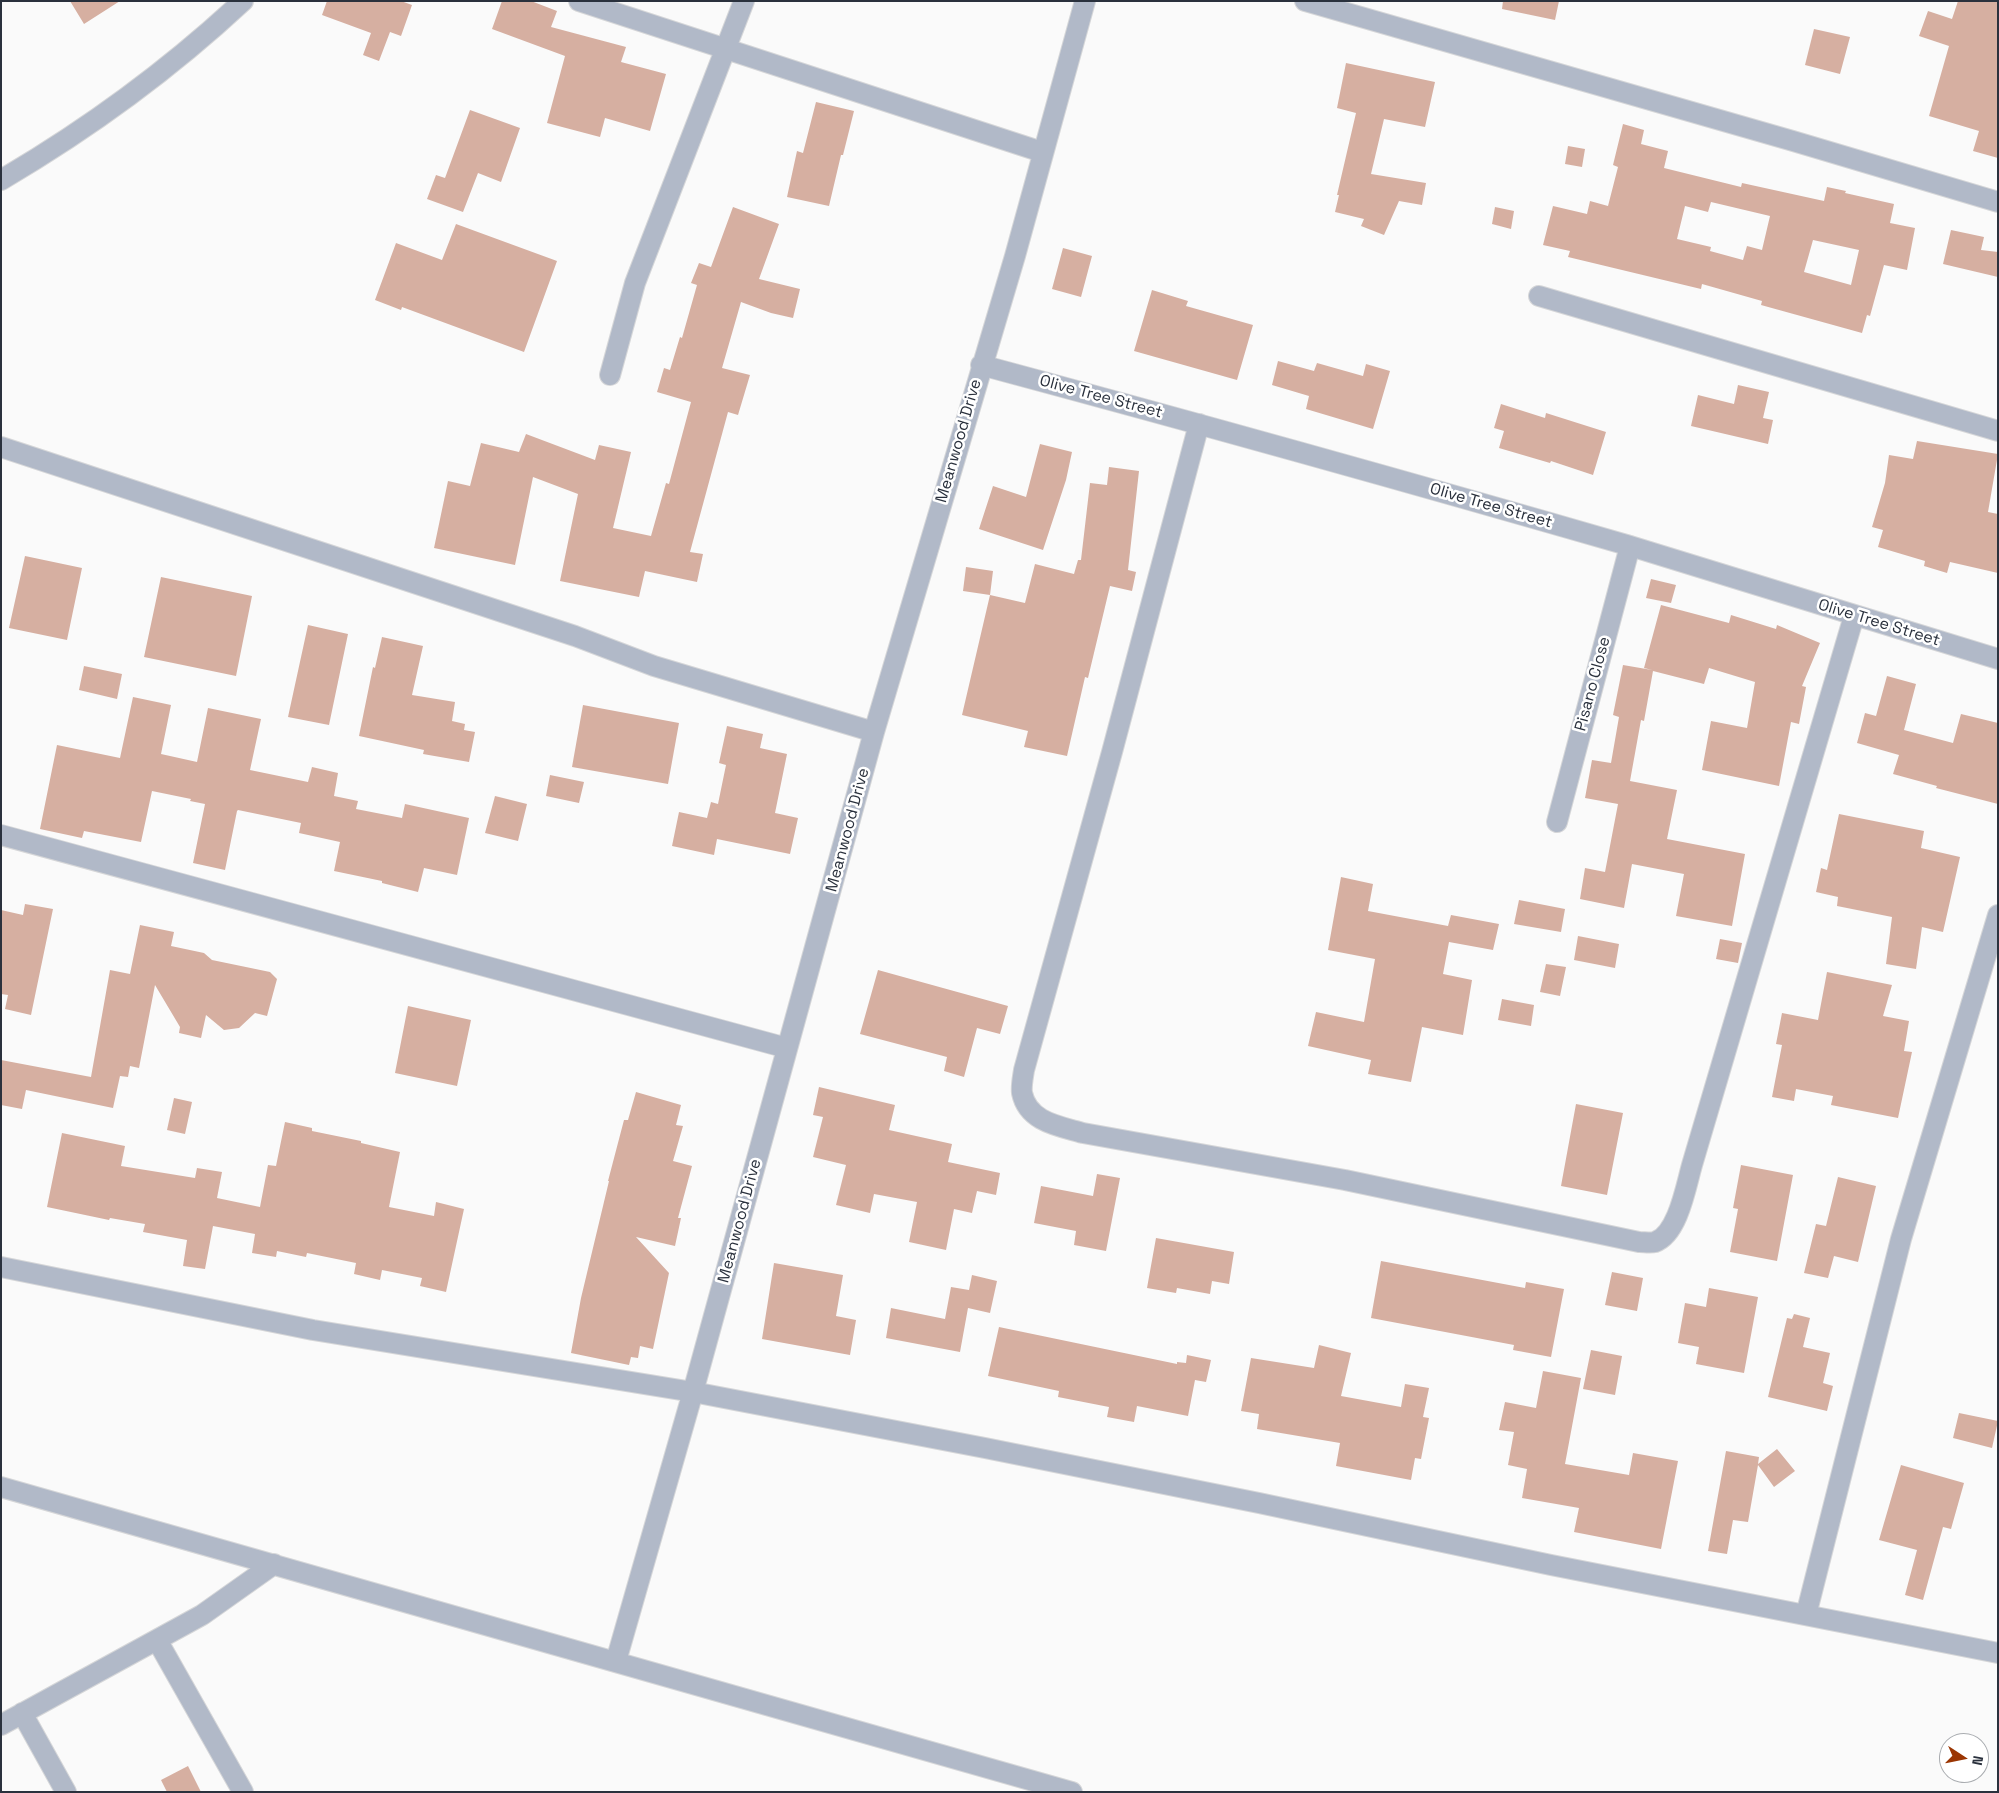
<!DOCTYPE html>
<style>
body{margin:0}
#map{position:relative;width:1999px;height:1793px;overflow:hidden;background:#fafafa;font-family:"Space Grotesk",sans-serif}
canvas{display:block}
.frame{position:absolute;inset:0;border:2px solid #2a313d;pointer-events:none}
.north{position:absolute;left:1939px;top:1733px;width:50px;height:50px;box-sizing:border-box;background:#fff;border:1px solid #aaadb1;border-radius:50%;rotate:101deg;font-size:14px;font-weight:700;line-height:20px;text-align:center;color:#2a313d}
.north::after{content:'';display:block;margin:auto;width:18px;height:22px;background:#9b3603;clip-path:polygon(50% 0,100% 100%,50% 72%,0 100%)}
</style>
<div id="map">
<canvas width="1999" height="1793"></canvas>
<div class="frame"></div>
<div class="north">N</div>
</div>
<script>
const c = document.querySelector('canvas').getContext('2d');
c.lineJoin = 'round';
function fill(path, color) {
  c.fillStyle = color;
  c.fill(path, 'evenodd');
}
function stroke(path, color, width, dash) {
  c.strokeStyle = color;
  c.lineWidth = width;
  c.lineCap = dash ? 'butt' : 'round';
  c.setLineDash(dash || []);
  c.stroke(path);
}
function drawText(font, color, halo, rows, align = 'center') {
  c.font = font + ' "Space Grotesk",sans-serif';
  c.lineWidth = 5;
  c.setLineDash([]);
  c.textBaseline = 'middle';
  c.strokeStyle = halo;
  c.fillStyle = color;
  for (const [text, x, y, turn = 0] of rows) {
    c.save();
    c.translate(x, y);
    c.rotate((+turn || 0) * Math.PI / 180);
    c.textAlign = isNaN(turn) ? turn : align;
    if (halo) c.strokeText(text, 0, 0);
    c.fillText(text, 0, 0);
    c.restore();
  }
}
const building = new Path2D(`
 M 70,1 L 120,1 L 84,24 Z
 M 327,1 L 401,1 L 412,5 L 401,36 L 390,32 L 379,61 L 363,55 L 371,33 L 322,15 Z
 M 502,1 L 531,1 L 557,11 L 551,27 L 626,47 L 621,62 L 666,74 L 650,131 L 605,118 L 600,137 L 547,123 L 565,56 L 492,29 Z
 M 1503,1 L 1559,1 L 1555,20 L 1502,9 Z
 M 1958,1 L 1998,1 L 1998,158 L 1973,151 L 1979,131 L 1929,116 L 1949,46 L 1919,36 L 1928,11 L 1952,19 Z
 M 1814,29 L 1850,37 L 1840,74 L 1805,65 Z
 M 1346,63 L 1435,82 L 1425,127 L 1384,119 L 1371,174 L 1426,183 L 1422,205 L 1399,201 L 1384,235 L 1361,226 L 1364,219 L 1335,212 L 1339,195 L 1337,195 L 1356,113 L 1337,108 Z
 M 816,102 L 854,111 L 843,155 L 841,155 L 829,206 L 787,197 L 797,151 L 803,153 Z
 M 470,110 L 520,128 L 501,182 L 478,173 L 463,212 L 427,199 L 436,175 L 445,178 Z
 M 1623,124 L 1644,130 L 1641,144 L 1668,151 L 1664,168 L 1741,187 L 1742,183 L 1824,201 L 1827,187 L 1846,191 L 1845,193 L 1894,204 L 1890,223 L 1915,228 L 1907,270 L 1884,265 L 1870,316 L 1867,315 L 1862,333 L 1761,305 L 1762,301 L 1702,284 L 1701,289 L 1568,257 L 1570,251 L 1543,245 L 1553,206 L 1587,214 L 1590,201 L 1608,206 L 1618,167 L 1613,165 ZM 1711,202 L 1770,216 L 1762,250 L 1747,246 L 1743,260 L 1710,251 L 1711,247 L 1677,239 L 1685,206 L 1708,212 ZM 1813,240 L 1859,250 L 1851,285 L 1804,272 Z
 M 1568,146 L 1585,149 L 1582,167 L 1565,164 Z
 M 733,207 L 779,224 L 759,279 L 800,289 L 793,318 L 771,313 L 741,302 L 722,368 L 750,375 L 738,415 L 728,412 L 690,552 L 703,554 L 697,582 L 645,571 L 639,597 L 560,581 L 578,494 L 533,477 L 515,565 L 434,548 L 448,481 L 470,486 L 481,443 L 519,452 L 526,434 L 595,460 L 599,445 L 631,452 L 613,528 L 651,536 L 666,483 L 669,484 L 691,402 L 657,392 L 664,368 L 670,370 L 680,337 L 682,338 L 697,285 L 691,283 L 699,263 L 711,267 Z
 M 1495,207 L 1514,211 L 1511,229 L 1492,224 Z
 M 456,224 L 557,261 L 524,352 L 402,307 L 401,310 L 375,300 L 396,243 L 442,260 Z
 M 1951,230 L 1984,237 L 1981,250 L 1998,252 L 1998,277 L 1943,264 Z
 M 1063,248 L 1092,256 L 1081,297 L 1052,289 Z
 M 1152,290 L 1188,301 L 1186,306 L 1253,325 L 1237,380 L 1134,351 Z
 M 1278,361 L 1314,371 L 1317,363 L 1363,376 L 1366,364 L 1390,371 L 1373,429 L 1306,409 L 1309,396 L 1272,385 Z
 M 1738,385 L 1769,392 L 1763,418 L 1773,420 L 1768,444 L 1691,426 L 1698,395 L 1734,404 Z
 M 1501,404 L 1545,418 L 1546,413 L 1606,432 L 1593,475 L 1551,461 L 1550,463 L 1499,448 L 1504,431 L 1494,428 Z
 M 1917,441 L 1998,454 L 1988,512 L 1998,514 L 1998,573 L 1950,562 L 1947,573 L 1924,566 L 1925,561 L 1878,547 L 1883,530 L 1872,527 L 1885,483 L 1889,455 L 1913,459 Z
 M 1040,444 L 1072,452 L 1066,480 L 1043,550 L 979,529 L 993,486 L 1026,497 Z
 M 1109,467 L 1139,471 L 1128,570 L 1136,572 L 1132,591 L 1110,586 L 1088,678 L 1085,677 L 1067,756 L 1024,747 L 1028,731 L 962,715 L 990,595 L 1025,603 L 1035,564 L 1074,574 L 1078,560 L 1081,560 L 1090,483 L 1107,485 Z
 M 25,556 L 82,568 L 67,640 L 9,628 Z
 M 966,567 L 993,571 L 990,595 L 963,591 Z
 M 161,577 L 252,596 L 236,676 L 144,657 Z
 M 1651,579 L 1676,585 L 1671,603 L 1646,598 Z
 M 1661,605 L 1729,623 L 1731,615 L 1776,629 L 1777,625 L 1820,643 L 1802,686 L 1806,687 L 1799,724 L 1791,722 L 1779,786 L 1702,770 L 1711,721 L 1747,728 L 1755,682 L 1709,668 L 1704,684 L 1653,671 L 1644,721 L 1641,720 L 1630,781 L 1677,790 L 1667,839 L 1745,854 L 1732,926 L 1676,916 L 1684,874 L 1632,864 L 1624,908 L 1580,899 L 1585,868 L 1605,872 L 1618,804 L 1585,798 L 1592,760 L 1611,763 L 1619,717 L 1613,715 L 1623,665 L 1652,670 L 1644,668 Z
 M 308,625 L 348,634 L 329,725 L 288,717 Z
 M 382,637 L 423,646 L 412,695 L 455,702 L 452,721 L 465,724 L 464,730 L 475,732 L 469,762 L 423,754 L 424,750 L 359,736 L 373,667 L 375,668 Z
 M 84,666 L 122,674 L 117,699 L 79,690 Z
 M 1887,676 L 1916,684 L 1904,730 L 1953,743 L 1961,714 L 1998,723 L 1998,804 L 1936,788 L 1937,786 L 1893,774 L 1899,755 L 1857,743 L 1865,713 L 1876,716 Z
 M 133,697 L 171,705 L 161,754 L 197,762 L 208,708 L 261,719 L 250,770 L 308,782 L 312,767 L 338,773 L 334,796 L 358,801 L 356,809 L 402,818 L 405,804 L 469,818 L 457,875 L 424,868 L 418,892 L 382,883 L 382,881 L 334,871 L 340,842 L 299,833 L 301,823 L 238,810 L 237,811 L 225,870 L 193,863 L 205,804 L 190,801 L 191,799 L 152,791 L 141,842 L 84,831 L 82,838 L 40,829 L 57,745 L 120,758 Z
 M 583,705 L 679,723 L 668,784 L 572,767 Z
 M 727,726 L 763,734 L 760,748 L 787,754 L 775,813 L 798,818 L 790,854 L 717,839 L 714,855 L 672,846 L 679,812 L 707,818 L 711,802 L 718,804 L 726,765 L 719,763 Z
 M 550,775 L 584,782 L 579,803 L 546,796 Z
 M 495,796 L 527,804 L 518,841 L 485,833 Z
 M 1839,814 L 1924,831 L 1921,848 L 1960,857 L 1943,932 L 1922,927 L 1916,969 L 1886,964 L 1892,917 L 1837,906 L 1838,897 L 1816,892 L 1821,868 L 1827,870 Z
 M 1341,877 L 1373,884 L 1368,911 L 1448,926 L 1451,915 L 1499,924 L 1493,950 L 1449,942 L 1443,974 L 1472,980 L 1463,1035 L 1422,1027 L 1411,1082 L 1368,1074 L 1371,1060 L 1308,1046 L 1316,1012 L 1364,1022 L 1375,959 L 1328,950 Z
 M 1519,900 L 1565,909 L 1561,932 L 1514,924 Z
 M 25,904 L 53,909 L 31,1015 L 5,1009 L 8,995 L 1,994 L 1,910 L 23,915 Z
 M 140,925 L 174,932 L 171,946 L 204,953 L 212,960 L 270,972 L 277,979 L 267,1016 L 255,1013 L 239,1028 L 224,1030 L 206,1015 L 201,1038 L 179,1033 L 180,1027 L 155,985 L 139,1068 L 130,1066 L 128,1077 L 120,1076 L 113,1108 L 26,1090 L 22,1109 L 1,1105 L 1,1060 L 91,1077 L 110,970 L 130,974 Z
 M 1578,936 L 1619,944 L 1615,968 L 1574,960 Z
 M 1720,939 L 1742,943 L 1738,963 L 1716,959 Z
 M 1546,964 L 1566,967 L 1560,996 L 1540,992 Z
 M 878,970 L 1008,1006 L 1000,1034 L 977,1028 L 964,1077 L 944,1071 L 947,1057 L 860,1034 Z
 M 1827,972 L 1892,985 L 1883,1016 L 1909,1021 L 1904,1051 L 1912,1052 L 1898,1118 L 1831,1105 L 1833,1096 L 1796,1089 L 1794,1101 L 1772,1097 L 1782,1045 L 1776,1044 L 1782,1013 L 1818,1020 Z
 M 1502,999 L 1534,1005 L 1531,1026 L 1498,1020 Z
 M 408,1006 L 471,1020 L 457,1086 L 395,1073 Z
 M 819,1087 L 895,1105 L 889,1130 L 952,1144 L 948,1162 L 1000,1173 L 996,1195 L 977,1191 L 972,1213 L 954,1209 L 946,1250 L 909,1242 L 917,1202 L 874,1194 L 870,1213 L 836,1205 L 846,1165 L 813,1157 L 823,1117 L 813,1115 Z
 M 636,1092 L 681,1105 L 676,1125 L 683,1126 L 673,1161 L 692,1166 L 678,1218 L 681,1218 L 675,1246 L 636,1237 L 669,1273 L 653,1349 L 640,1346 L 638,1358 L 631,1357 L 629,1365 L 571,1353 L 581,1298 L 609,1181 L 608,1181 L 624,1120 L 628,1120 Z
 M 174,1098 L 192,1102 L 185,1134 L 167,1130 Z
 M 1576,1104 L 1623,1113 L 1607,1195 L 1561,1186 Z
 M 285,1122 L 312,1128 L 312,1131 L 361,1141 L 361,1143 L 400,1152 L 389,1207 L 434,1216 L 436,1202 L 464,1209 L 446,1292 L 420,1286 L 422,1278 L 382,1270 L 380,1280 L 354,1274 L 356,1263 L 307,1253 L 306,1257 L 277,1251 L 276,1257 L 252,1253 L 255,1234 L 213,1226 L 205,1269 L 183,1266 L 187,1240 L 143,1232 L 145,1224 L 110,1218 L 109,1220 L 47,1207 L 62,1133 L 125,1146 L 121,1166 L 195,1178 L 197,1168 L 222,1172 L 217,1198 L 260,1207 L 268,1165 L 276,1166 Z
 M 1741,1165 L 1793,1175 L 1777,1261 L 1730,1252 L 1738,1209 L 1733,1208 Z
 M 1097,1174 L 1120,1178 L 1106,1251 L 1074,1245 L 1076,1231 L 1034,1223 L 1041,1186 L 1093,1196 Z
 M 1838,1177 L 1876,1186 L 1858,1262 L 1834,1256 L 1828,1278 L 1804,1273 L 1816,1224 L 1826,1226 Z
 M 1156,1238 L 1234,1252 L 1229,1284 L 1212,1281 L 1210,1294 L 1177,1288 L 1176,1293 L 1147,1288 Z
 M 1381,1261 L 1525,1288 L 1526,1282 L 1564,1289 L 1551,1357 L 1513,1350 L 1514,1345 L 1371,1318 Z
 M 774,1263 L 843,1275 L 836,1316 L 856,1320 L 850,1355 L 762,1339 Z
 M 1612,1272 L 1643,1278 L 1637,1311 L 1605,1305 Z
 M 972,1275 L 997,1281 L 990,1313 L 968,1308 L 960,1352 L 886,1338 L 891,1308 L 945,1319 L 951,1287 L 969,1290 Z
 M 1709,1288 L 1758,1297 L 1744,1373 L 1696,1364 L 1699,1347 L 1678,1343 L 1685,1303 L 1706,1307 Z
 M 1794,1314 L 1810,1318 L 1803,1347 L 1830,1353 L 1823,1383 L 1833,1386 L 1827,1411 L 1768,1397 L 1787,1318 L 1792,1319 Z
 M 999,1327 L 1177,1364 L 1177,1362 L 1186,1363 L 1187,1355 L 1211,1360 L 1206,1382 L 1195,1380 L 1188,1416 L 1137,1406 L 1134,1422 L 1107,1417 L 1109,1407 L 1058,1397 L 1059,1391 L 988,1376 Z
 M 1319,1345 L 1351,1353 L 1341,1396 L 1401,1407 L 1405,1384 L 1429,1388 L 1423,1417 L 1429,1418 L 1421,1459 L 1415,1458 L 1411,1480 L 1336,1466 L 1340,1443 L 1257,1429 L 1259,1414 L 1241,1411 L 1251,1358 L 1314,1368 Z
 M 1591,1350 L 1622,1356 L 1615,1395 L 1583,1389 Z
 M 1543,1371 L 1581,1378 L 1565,1464 L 1629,1475 L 1633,1453 L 1678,1461 L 1661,1549 L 1574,1532 L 1579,1508 L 1522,1498 L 1527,1469 L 1508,1465 L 1514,1432 L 1499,1430 L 1505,1402 L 1536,1408 Z
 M 1959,1413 L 1998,1421 L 1992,1448 L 1953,1438 Z
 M 1777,1449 L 1795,1471 L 1774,1487 L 1758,1465 L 1748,1522 L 1733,1520 L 1727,1554 L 1708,1551 L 1726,1451 L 1759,1457 L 1758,1464 Z
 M 1901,1465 L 1964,1483 L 1951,1529 L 1943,1527 L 1923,1600 L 1905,1595 L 1917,1550 L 1879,1540 Z
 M 188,1766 L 201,1792 L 167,1792 L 161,1780 Z`);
const minor = new Path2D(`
 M 579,1 L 1042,152
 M 1305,1 L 1793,141 L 1998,202
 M 1,180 C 88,129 169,70 243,1
 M 1539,296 L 1998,431
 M 981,365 C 1197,423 1412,483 1627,545 C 1751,582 1874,622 1998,659
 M 610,375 L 635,283 L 744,1
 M 1199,424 L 1112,752 L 1024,1070 C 1023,1077 1021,1086 1022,1093 C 1028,1122 1059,1126 1083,1133 L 1345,1180 L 1639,1242 C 1644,1242 1651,1243 1655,1242 C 1678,1234 1686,1186 1692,1165 L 1854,616
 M 1,447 L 575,636 L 654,666 L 874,732
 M 1557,822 L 1630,546
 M 1,835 L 787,1048
 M 1,1267 L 313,1330 L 693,1392 L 985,1448 L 1259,1503 L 1551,1565 L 1998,1653
 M 1,1487 L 1072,1792
 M 1806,1615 L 1901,1239 L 1998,915
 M 157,1640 L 243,1792
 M 616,1661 L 693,1392 L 874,732 L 1015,256 L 1085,1
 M 22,1713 L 66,1792
 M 1,1725 L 202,1615 L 274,1564`);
const streetNames = [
 ["Olive Tree Street",1101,397,15],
 ["Meanwood Drive",959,441,-74],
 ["Olive Tree Street",1491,506,16],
 ["Olive Tree Street",1879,623,17],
 ["Pisano Close",1593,684,-75],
 ["Meanwood Drive",848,830,-75],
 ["Meanwood Drive",740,1221,-75]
];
fill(building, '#d6afa1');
stroke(minor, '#d5d6d8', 22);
stroke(minor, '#b1b9c8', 20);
drawText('16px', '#2a313d', '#fff', streetNames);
</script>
